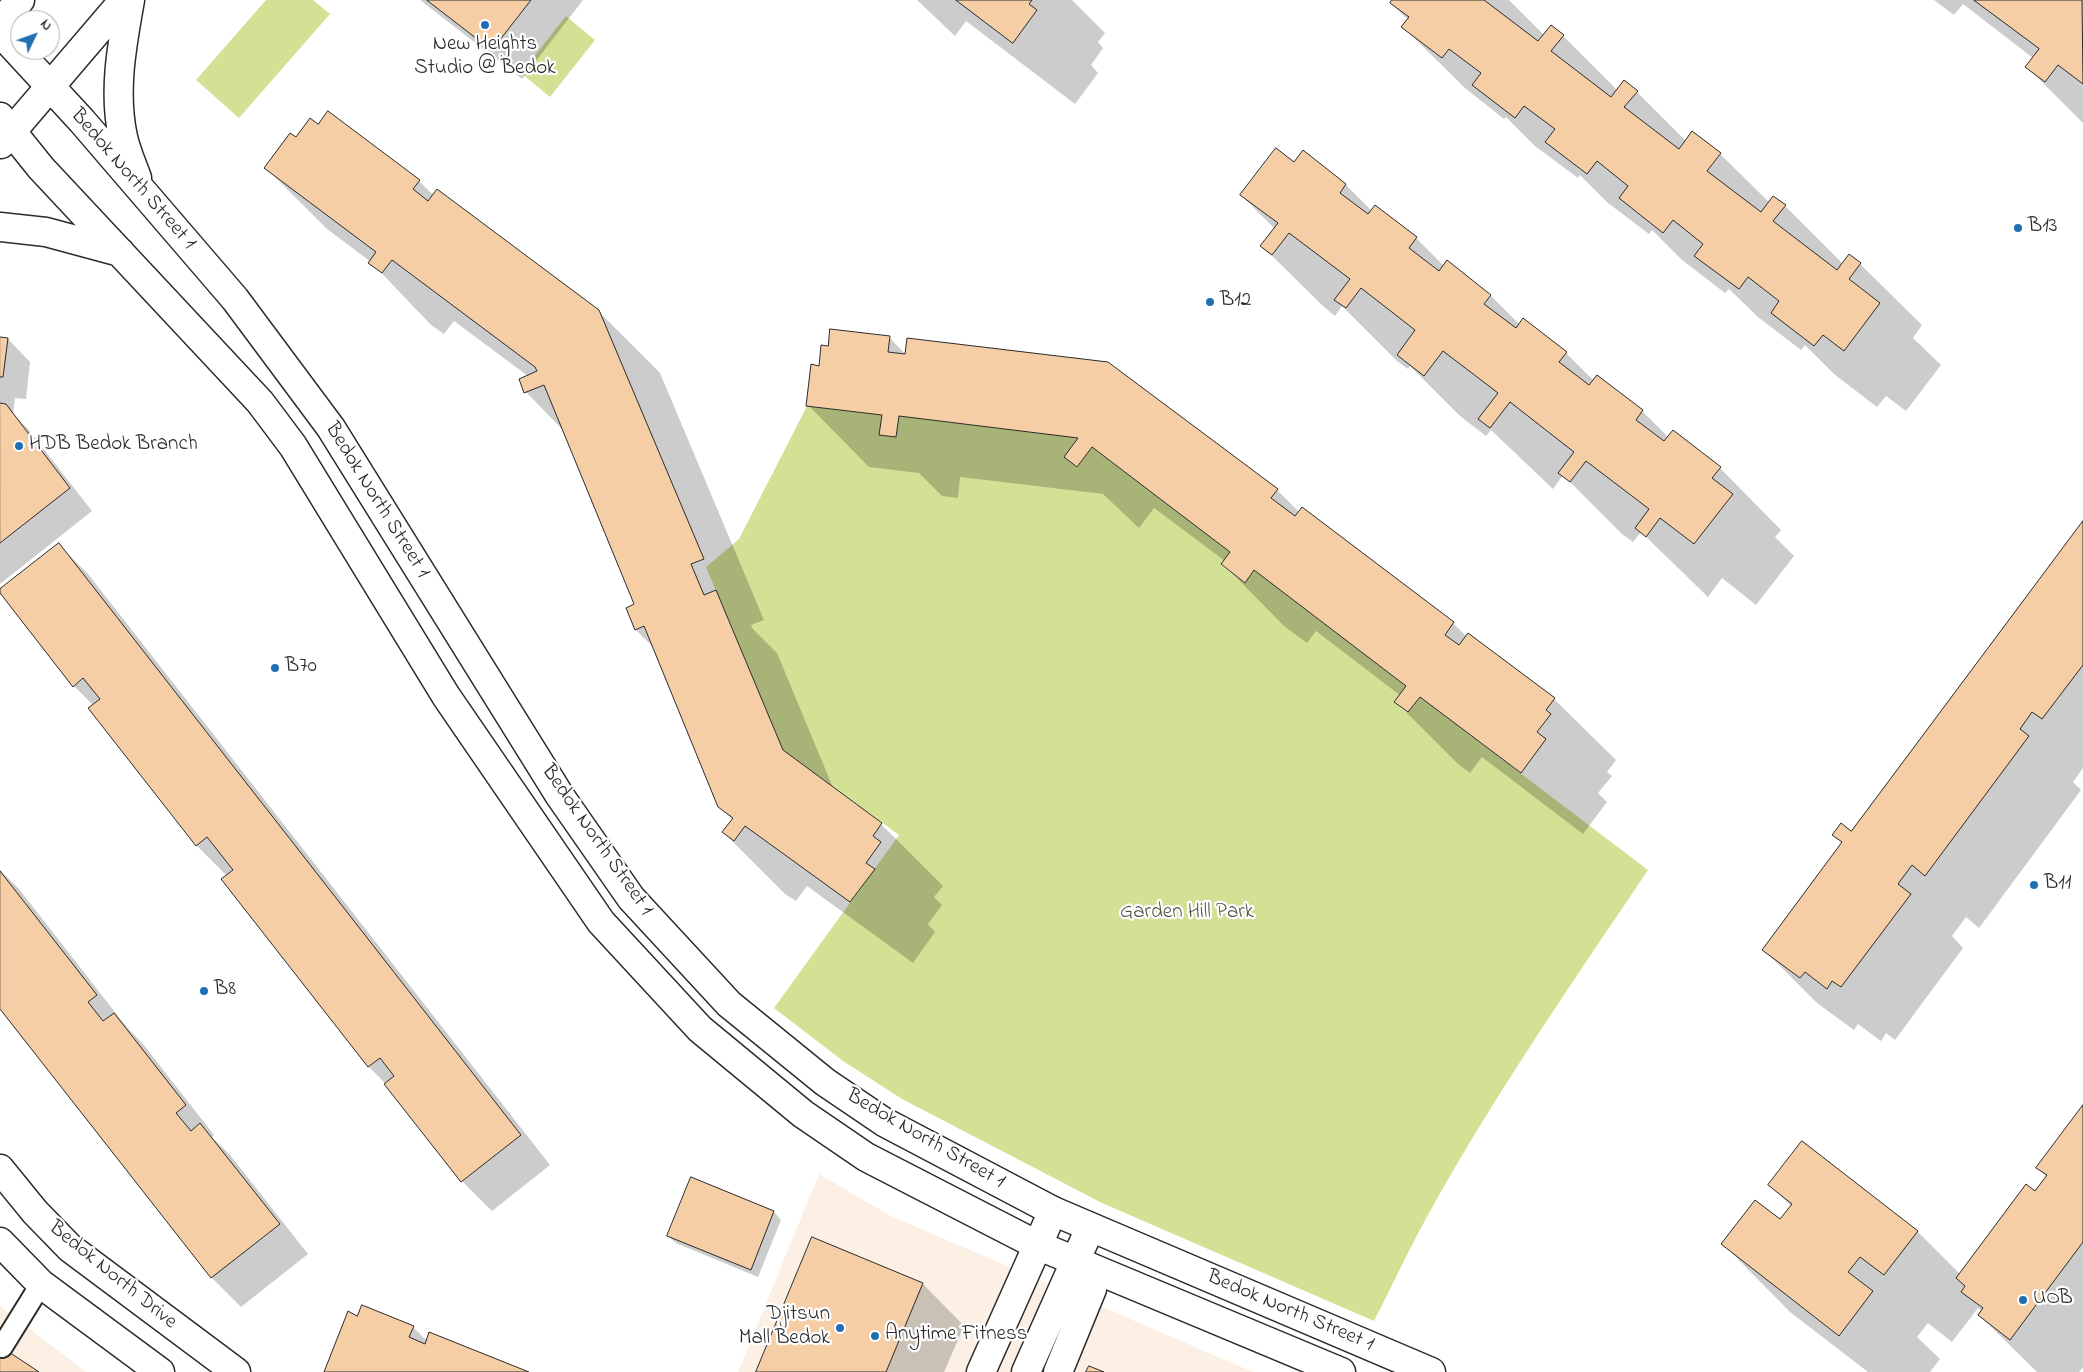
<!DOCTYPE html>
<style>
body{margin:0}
#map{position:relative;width:2083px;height:1372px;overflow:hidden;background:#fff;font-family:"Indie Flower",sans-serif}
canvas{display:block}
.north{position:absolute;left:10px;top:10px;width:50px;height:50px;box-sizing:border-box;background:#fff;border:1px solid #aaa;border-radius:50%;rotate:48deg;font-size:14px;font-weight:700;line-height:20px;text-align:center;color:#2b2b2b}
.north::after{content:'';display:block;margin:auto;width:18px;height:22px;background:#1f6fb2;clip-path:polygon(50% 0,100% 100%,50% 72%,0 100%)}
</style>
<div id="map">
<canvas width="2083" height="1372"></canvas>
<div class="north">N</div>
</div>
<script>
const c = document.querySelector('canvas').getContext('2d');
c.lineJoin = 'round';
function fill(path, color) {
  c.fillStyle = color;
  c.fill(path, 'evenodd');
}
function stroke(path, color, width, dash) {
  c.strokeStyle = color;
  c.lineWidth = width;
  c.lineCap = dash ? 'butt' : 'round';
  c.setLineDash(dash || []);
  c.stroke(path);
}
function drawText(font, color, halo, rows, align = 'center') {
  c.font = font + ' "Indie Flower",sans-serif';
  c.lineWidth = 4.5;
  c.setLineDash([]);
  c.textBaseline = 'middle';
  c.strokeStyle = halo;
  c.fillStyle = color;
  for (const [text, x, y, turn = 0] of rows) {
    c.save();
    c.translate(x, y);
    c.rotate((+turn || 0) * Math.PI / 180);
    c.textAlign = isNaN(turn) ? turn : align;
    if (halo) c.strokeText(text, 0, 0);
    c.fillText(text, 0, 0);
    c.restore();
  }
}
const built = new Path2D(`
 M 819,1174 L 889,1215 L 1253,1372 L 738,1372 Z
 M 0,1306 L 86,1372 L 0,1372 Z`);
const green = new Path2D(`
 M 266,0 L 313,0 L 330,14 L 239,118 L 196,80 Z
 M 566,16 L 595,40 L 550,97 L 521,73 Z
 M 807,406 L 882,415 L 880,435 L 896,437 L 899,416 L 1078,438 L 1064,457 L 1077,467 L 1092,447 L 1230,552 L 1221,565 L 1244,583 L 1254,570 L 1406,686 L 1394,702 L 1407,713 L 1420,697 L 1648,870 C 1574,980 1498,1090 1433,1206 C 1412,1243 1394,1282 1374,1321 L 1102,1203 L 902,1099 L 843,1061 L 774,1008 L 899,835 L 783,750 L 706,567 L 739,539 Z`);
const shadow = new Path2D(`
 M 420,0 L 583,0 L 522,79 Z
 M 917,0 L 1072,0 L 1105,33 L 1098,42 L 1103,48 L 1091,65 L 1098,73 L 1075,104 L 966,21 L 955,36 Z
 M 1393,0 L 1509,0 L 1544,35 L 1563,36 L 1618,91 L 1637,92 L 1686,141 L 1693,133 L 1720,154 L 1770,203 L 1785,206 L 1843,264 L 1849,255 L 1860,264 L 1922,325 L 1913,338 L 1941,365 L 1906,411 L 1886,396 L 1877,407 L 1834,374 L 1805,345 L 1801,350 L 1758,317 L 1729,289 L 1725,293 L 1682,260 L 1652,230 L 1649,234 L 1608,203 L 1580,175 L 1578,178 L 1535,146 L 1506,117 L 1504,119 L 1465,88 L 1403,27 L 1408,20 L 1391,3 Z
 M 1934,0 L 2083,0 L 2083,123 L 2027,67 L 2033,58 L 1963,4 L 1954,15 Z
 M 296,138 L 419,181 L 434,196 L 598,311 L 660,373 L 764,620 L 751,625 L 753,629 L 777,653 L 834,790 L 881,824 L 943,886 L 934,897 L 942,905 L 928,924 L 935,932 L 913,963 L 807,886 L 796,901 L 785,894 L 723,832 L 733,820 L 719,806 L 654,648 L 636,630 L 635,605 L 564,431 L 526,392 L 528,376 L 454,321 L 444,334 L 431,325 L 371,262 L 327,229 L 266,168 Z
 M 1303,152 L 1346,185 L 1372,211 L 1416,238 L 1444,266 L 1491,296 L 1520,325 L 1523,320 L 1566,353 L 1594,381 L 1597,376 L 1642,411 L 1668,437 L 1720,468 L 1781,530 L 1775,537 L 1794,556 L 1756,605 L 1722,578 L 1708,597 L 1641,532 L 1633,542 L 1622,534 L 1563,475 L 1553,489 L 1491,430 L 1486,436 L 1460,416 L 1410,366 L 1408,369 L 1397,361 L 1342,306 L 1335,316 L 1324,307 L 1262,246 L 1275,229 L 1241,195 L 1294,164 Z
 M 889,337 L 906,355 L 1277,490 L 1299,512 L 1302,509 L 1453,623 L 1467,637 L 1554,699 L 1616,760 L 1607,772 L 1612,776 L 1598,793 L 1607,802 L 1583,834 L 1482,757 L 1470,773 L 1458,764 L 1396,702 L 1401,696 L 1316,631 L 1307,643 L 1284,626 L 1223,564 L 1225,561 L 1154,508 L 1139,528 L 1103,494 L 960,477 L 958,498 L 942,496 L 919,473 L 869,467 L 808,405 L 829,347 Z
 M 0,339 L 8,339 L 30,362 L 26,399 L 15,398 L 13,414 L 28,429 L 92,511 L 0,584 Z
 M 2083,523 L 2083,768 L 2073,782 L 2081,790 L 1979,928 L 1966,917 L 1952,936 L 1963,948 L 1895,1040 L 1886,1033 L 1881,1041 L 1858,1024 L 1854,1030 L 1817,1003 L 1764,950 L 1843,844 L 1834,835 L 1852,833 Z
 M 59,545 L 88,574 L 550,1165 L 492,1211 L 462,1181 L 386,1084 L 369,1067 L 223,879 L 227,876 L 196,845 L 94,706 L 74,686 L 0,591 Z
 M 0,870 L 19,889 L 125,1025 L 143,1044 L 214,1135 L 212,1137 L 230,1155 L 308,1254 L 241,1307 L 212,1278 L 0,1007 Z
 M 2083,1107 L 2083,1367 L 2079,1372 L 2037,1372 L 1979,1315 L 1982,1311 L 1978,1308 L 1952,1342 L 1928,1323 L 1917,1337 L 1940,1359 L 1930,1372 L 1868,1372 L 1790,1312 L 1723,1244 L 1781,1221 L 1792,1207 L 1770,1185 L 1802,1143 L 1918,1232 L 1960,1274 L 2047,1177 L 2038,1168 Z
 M 691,1179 L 774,1212 L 781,1220 L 758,1277 L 676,1243 L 668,1236 Z
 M 813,1238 L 923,1284 L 964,1326 L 944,1372 L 757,1372 Z
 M 358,1317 L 413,1327 L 427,1341 L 525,1372 L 325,1372 Z`);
const building = new Path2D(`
 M 427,0 L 531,0 L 492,50 Z
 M 956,0 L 1032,0 L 1029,4 L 1037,10 L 1013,43 Z
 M 1392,0 L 1484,0 L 1538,41 L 1551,25 L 1564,35 L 1551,51 L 1611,97 L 1624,80 L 1638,91 L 1624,107 L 1679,149 L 1692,131 L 1721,153 L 1707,171 L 1761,212 L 1773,196 L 1786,205 L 1773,221 L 1837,270 L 1849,254 L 1861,263 L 1849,279 L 1880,303 L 1844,351 L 1823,335 L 1814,346 L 1771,313 L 1779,301 L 1748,277 L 1739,289 L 1694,256 L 1703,244 L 1673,220 L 1663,233 L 1619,198 L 1628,186 L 1597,161 L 1587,174 L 1545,142 L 1555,129 L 1524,106 L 1515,118 L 1472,85 L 1481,73 L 1449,49 L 1442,58 L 1401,27 L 1409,17 L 1390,3 Z
 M 1974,0 L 2082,0 L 2083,84 L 2058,65 L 2045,82 L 2025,67 L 2039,49 Z
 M 328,111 L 420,180 L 413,189 L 428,201 L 437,189 L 599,310 L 704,559 L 691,564 L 704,595 L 716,590 L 783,750 L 882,823 L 873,836 L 881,842 L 866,863 L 875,869 L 850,902 L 745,826 L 734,841 L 722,832 L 733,818 L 718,807 L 644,626 L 635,630 L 626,608 L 634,604 L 544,385 L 524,393 L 519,379 L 537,371 L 535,367 L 392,260 L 382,273 L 368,263 L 376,252 L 264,168 L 290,133 L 296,137 L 310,118 L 318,124 Z
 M 1276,148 L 1294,162 L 1303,150 L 1346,184 L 1340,193 L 1368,214 L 1375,205 L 1417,237 L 1409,248 L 1439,271 L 1447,260 L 1491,295 L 1484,304 L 1516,328 L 1523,318 L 1567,352 L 1559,362 L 1589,385 L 1597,375 L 1643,410 L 1636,420 L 1664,441 L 1673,430 L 1721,467 L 1712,478 L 1733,494 L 1694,544 L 1660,518 L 1646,537 L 1635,528 L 1649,509 L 1586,461 L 1570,482 L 1558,473 L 1574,452 L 1510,402 L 1490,428 L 1478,419 L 1498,393 L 1443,351 L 1424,376 L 1397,355 L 1415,330 L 1361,288 L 1346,308 L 1334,300 L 1350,279 L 1289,233 L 1272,255 L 1260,246 L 1278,223 L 1240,195 Z
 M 830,329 L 890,336 L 888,352 L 905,354 L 907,338 L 1108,362 L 1278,489 L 1271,498 L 1295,516 L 1302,507 L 1454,622 L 1445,635 L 1459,645 L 1468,633 L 1555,698 L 1546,710 L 1551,714 L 1537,732 L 1546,739 L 1521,773 L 1420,697 L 1408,712 L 1394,702 L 1406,686 L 1254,570 L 1245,583 L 1221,564 L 1230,552 L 1092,447 L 1077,467 L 1064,457 L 1078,438 L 899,416 L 896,437 L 879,435 L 882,415 L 806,406 L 811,364 L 819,366 L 821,345 L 828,346 Z
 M 0,337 L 8,338 L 3,377 L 0,377 Z
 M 0,403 L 6,404 L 70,488 L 0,543 Z
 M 2083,521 L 2083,665 L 2042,719 L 2032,712 L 2020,729 L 2029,736 L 1925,876 L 1912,865 L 1898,884 L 1911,894 L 1841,987 L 1832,981 L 1827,989 L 1805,972 L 1800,978 L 1762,950 L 1842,842 L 1832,835 L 1841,823 L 1851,831 Z
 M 59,543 L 521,1135 L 461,1182 L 384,1084 L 394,1076 L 380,1058 L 368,1067 L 221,879 L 233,870 L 207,837 L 196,846 L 88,708 L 100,699 L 83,678 L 73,687 L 0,593 L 0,589 Z
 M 0,871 L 97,995 L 88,1002 L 103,1021 L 114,1013 L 186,1105 L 176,1113 L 191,1131 L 200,1123 L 280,1224 L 211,1278 L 0,1009 Z
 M 2083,1105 L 2083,1242 L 2010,1340 L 1978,1315 L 1983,1308 L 1961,1292 L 1965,1286 L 1956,1278 L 2026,1184 L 2035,1191 L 2047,1175 L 2036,1168 Z
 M 1802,1141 L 1918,1231 L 1884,1275 L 1860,1257 L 1848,1272 L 1873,1291 L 1839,1336 L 1721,1244 L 1755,1200 L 1780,1219 L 1792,1204 L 1768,1185 Z
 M 691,1177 L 774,1211 L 751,1270 L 667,1236 Z
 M 812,1237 L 923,1283 L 886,1372 L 756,1372 Z
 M 362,1305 L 414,1326 L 409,1337 L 425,1344 L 429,1332 L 529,1372 L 324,1372 L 348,1311 L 357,1316 Z
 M 0,1346 L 39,1372 L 0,1372 Z
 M 1089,1366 L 1104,1372 L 1086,1372 Z`);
const lane = new Path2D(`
 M 2,1347 L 41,1284`);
const street = new Path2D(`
 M 0,1169 L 35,1212 L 70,1248 L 236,1372
 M 0,1242 L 41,1284 L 160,1372
 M 981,1372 L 1053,1211
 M 1026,1372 L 1090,1228
 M 1058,1372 L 1092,1289`);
const secondary = new Path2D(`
 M 130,0 C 122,45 113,92 123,137 C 126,151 132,164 137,178
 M 0,23 L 20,0
 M 0,32 L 82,121 L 235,299 L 331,428 L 560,796 L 631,898 L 729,1004 L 825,1082 L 884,1122 L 1053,1211 L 1431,1372
 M 0,117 L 41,168 L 260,402 L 293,446 L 446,696 L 601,922 L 700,1029 L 803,1114 L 866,1157 L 1037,1245 L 1341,1372
 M 1,144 L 124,0
 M 0,227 L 46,232 L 120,252`);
const markers = [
 [485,25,5,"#1f6fb2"],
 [2018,228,5,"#1f6fb2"],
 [1210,302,5,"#1f6fb2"],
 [19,446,5,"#1f6fb2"],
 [275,668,5,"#1f6fb2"],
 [2034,885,5,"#1f6fb2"],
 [204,991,5,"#1f6fb2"],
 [2023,1300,5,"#1f6fb2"],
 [840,1328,5,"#1f6fb2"],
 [875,1336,5,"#1f6fb2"]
];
const poiNames = [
 ["New Heights",485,46,"center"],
 ["Studio @ Bedok",485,70,"center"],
 ["B13",2028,228],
 ["B12",1220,302],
 ["HDB Bedok Branch",29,446],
 ["B70",285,668],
 ["B11",2044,885],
 ["B8",214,991],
 ["UOB",2033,1300],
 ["Djitsun",830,1316,"right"],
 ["Mall Bedok",830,1340,"right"],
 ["Anytime Fitness",885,1336]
];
const streetNames = [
 ["Bedok North Street 1",132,180,49],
 ["Bedok North Street 1",376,501,58],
 ["Bedok North Street 1",596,841,55],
 ["Bedok North Street 1",925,1140,30],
 ["Bedok North Drive",112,1276,39],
 ["Bedok North Street 1",1290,1312,23]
];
const parkNames = [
 ["Garden Hill Park",1187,914]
];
fill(built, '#fcf0e4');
fill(green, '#d3e195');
fill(shadow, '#0003');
fill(building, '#f5cea5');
stroke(building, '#2b2b2b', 1);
stroke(lane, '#2b2b2b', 24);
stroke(street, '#2b2b2b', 31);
stroke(secondary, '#2b2b2b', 31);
stroke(lane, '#fff', 20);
stroke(street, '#fff', 28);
stroke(secondary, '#fff', 28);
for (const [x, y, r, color] of markers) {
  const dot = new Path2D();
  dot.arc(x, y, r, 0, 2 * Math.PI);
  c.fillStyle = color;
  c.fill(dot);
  stroke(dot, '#fff', 2);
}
drawText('21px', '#2b2b2b', '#fff', poiNames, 'left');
drawText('21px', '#2b2b2b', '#fff', streetNames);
drawText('21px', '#555846', '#fff', parkNames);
</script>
